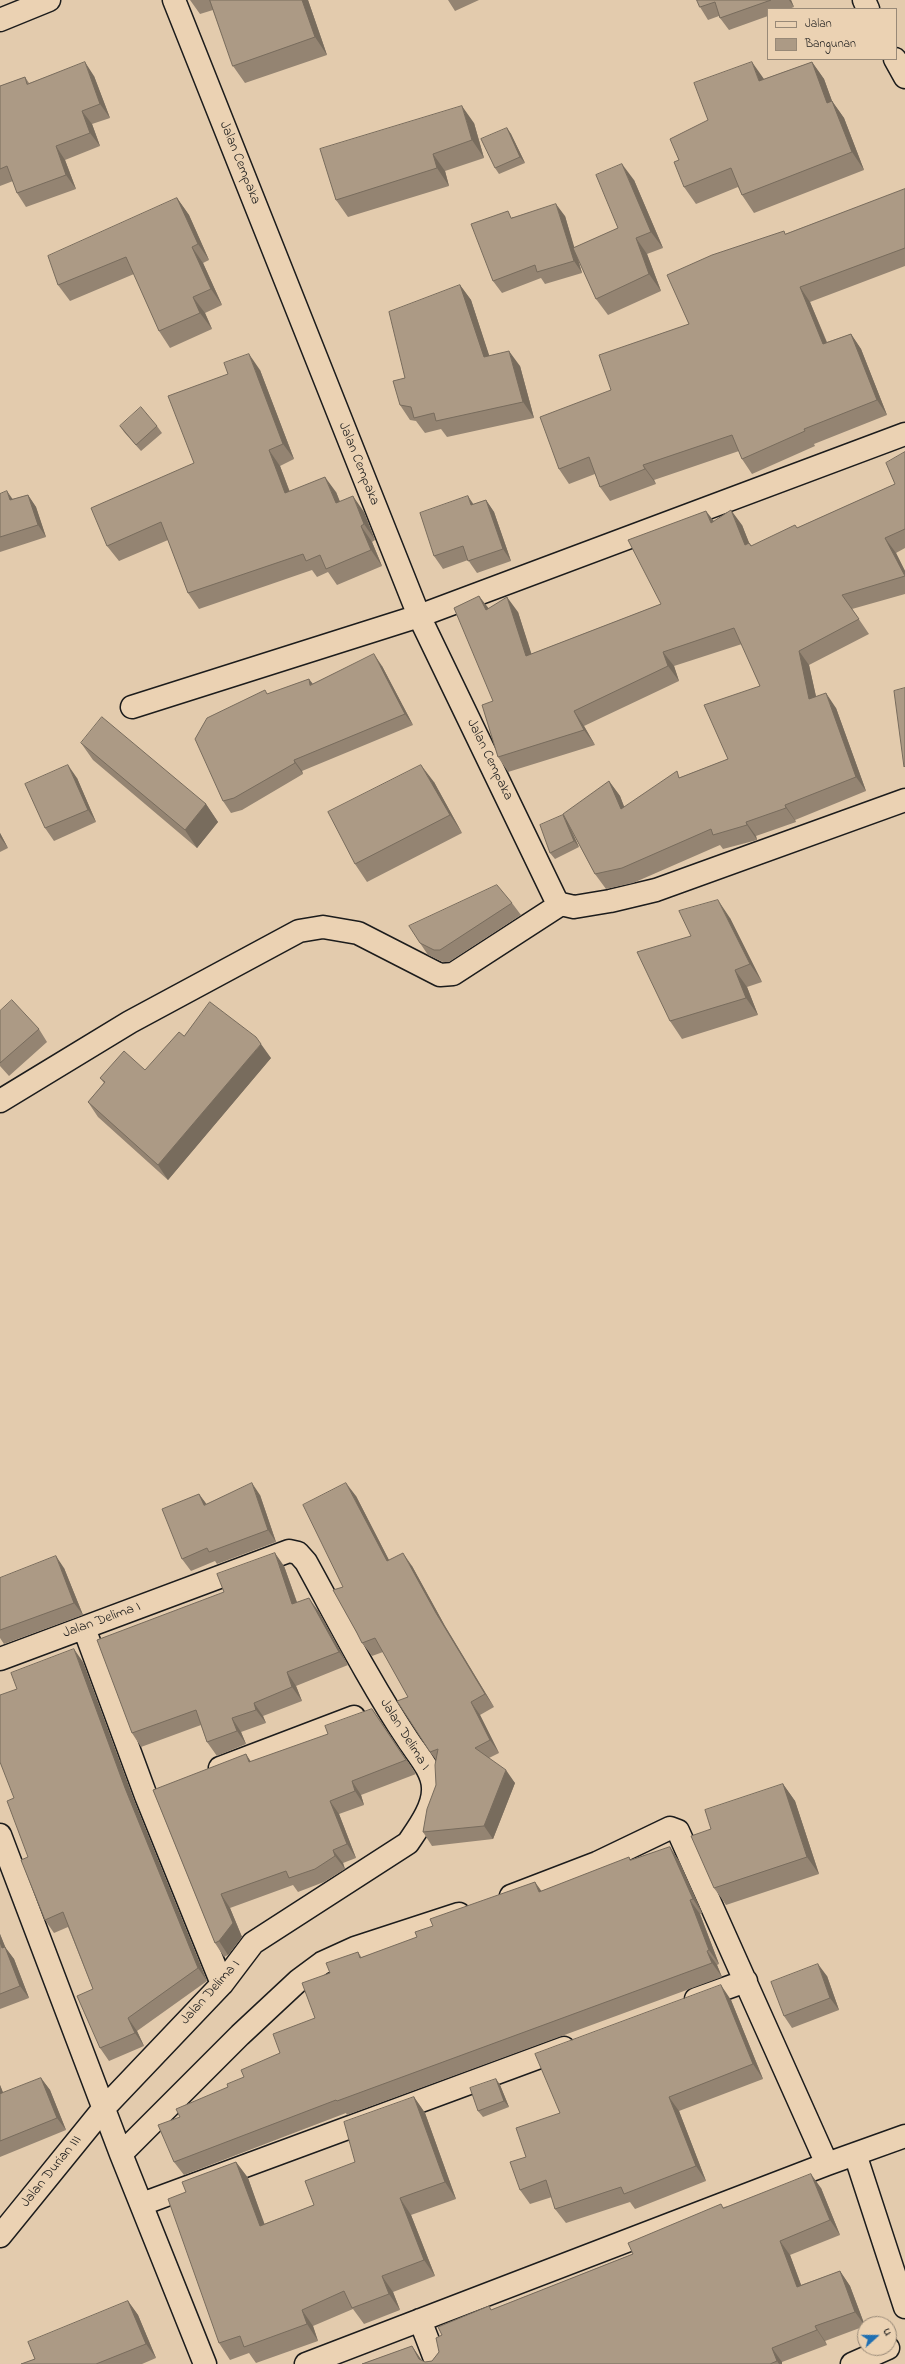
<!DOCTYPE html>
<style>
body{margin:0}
#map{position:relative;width:905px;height:2364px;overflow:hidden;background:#e3cbad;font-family:"Indie Flower",sans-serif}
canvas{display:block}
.legend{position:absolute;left:767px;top:8px;width:130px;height:52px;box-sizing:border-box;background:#ebd2b3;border:1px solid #988977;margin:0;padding:5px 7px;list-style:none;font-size:12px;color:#1c1c1c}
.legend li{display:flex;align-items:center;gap:8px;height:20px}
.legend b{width:20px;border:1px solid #988977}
.north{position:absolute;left:857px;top:2316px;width:40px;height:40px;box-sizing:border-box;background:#ebd2b3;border:1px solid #988977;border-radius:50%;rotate:69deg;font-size:11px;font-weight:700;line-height:16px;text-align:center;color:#1c1c1c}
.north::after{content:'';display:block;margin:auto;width:14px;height:18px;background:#1f6fb2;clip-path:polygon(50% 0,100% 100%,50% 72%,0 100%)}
</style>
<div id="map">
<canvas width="905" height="2364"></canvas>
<ul class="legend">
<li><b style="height:5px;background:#ebd2b3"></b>Jalan</li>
<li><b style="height:11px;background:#ac9a85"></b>Bangunan</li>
</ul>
<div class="north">U</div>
</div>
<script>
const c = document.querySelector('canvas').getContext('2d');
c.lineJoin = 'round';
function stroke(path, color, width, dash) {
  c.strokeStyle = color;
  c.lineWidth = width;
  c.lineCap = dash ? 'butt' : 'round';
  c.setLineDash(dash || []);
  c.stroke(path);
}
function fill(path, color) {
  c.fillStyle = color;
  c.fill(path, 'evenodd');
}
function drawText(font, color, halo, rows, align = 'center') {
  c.font = font + ' "Indie Flower",sans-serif';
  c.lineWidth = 3;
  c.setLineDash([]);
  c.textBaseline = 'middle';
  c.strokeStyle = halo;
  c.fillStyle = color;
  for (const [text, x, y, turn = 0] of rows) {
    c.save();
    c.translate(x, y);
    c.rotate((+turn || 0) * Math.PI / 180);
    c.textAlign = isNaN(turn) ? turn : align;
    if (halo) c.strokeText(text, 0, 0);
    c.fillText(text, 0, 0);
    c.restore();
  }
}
const street = new Path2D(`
 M 174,0 L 419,616 L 556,900 L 561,904 L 574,907 L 610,901 L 656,890 L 905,800
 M 864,0 L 868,9
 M 0,20 L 49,0
 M 895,59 L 905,77
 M 132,707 L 419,616 L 905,434
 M 0,1101 L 130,1022 L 299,931 L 323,927 L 358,933 L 440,975 L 453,974 L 561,904
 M 84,1628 L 146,1796 L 222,1984
 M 0,1659 L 289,1551 L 298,1553 L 306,1562 C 339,1622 370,1683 408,1740 C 417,1754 433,1771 433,1788 C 434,1807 418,1828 408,1843 L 253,1943 L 222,1984 L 104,2108 L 0,2236
 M 220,1768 L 354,1717
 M 0,1835 L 121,2154 L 205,2364
 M 511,1896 L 597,1863 L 670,1828 L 678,1831 L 827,2164
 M 696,1999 L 746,1981
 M 121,2154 L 240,2035 L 299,1980 L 322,1963 L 355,1948 L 459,1914
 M 855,2154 L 905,2307
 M 142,2204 L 564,2048
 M 420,2320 L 437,2364
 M 306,2364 L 827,2164 L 905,2136
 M 852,2364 L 888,2348`);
const wall = new Path2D(`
 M 190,0 L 308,0 L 327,55 L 245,83 L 233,66 L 213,10 L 200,14 Z
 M 448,0 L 479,0 L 455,11 Z
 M 697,0 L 791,0 L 794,7 L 789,9 L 768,9 L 768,16 L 729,30 L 720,18 L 719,16 L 708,20 L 700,7 Z
 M 812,62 L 824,79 L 832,101 L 844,118 L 864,170 L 754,213 L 742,195 L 738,187 L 696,204 L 684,187 L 679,160 L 708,120 L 764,79 Z
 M 94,76 L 110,118 L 92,124 L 100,146 L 65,160 L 76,189 L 26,207 L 17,193 L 13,181 L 0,186 L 0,86 L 25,77 L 29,83 Z
 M 474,123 L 484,158 L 445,171 L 449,186 L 348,217 L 336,200 Z
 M 507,128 L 511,134 L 525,163 L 499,174 L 495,168 Z
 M 634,180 L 663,248 L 647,254 L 661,291 L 608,315 L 596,299 L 578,259 L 582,273 L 545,284 L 541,278 L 502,293 L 493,281 L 512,217 L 565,216 L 574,248 L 618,228 Z
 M 905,189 L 905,266 L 810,302 L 827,342 L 851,334 L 861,349 L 887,415 L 814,444 L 815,446 L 752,474 L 742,459 L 739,451 L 654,480 L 656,484 L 610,501 L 600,487 L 595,474 L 569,484 L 559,469 L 611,390 L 689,324 L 786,234 Z
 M 177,198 L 189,215 L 209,260 L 203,263 L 222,305 L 205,313 L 212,329 L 170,348 L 159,331 L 134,274 L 70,301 L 58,285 Z
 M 460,285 L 471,300 L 489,356 L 520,366 L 534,418 L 447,437 L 441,429 L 425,433 L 416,421 L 410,420 L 400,405 L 405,378 Z
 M 260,370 L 294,459 L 280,466 L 290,492 L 336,492 L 340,502 L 364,512 L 375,540 L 372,542 L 382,566 L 337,585 L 328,572 L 317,577 L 312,570 L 199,609 L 188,593 L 168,540 L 119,561 L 107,546 L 194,463 Z
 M 120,426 L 157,426 L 162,433 L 141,451 L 124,432 Z
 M 905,452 L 905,548 L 896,553 L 905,571 L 905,594 L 852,609 L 869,634 L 809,665 L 816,697 L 836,708 L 866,791 L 795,820 L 796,822 L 756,836 L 757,840 L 723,849 L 720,845 L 633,883 L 606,889 L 595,874 L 568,824 L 579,847 L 555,859 L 550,853 L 566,820 L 609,781 L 620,796 L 624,807 L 681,777 L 728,759 L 760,686 L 742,644 L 674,666 L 679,681 L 584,726 L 595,745 L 508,772 L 498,757 L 493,701 L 479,596 L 488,609 L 518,612 L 531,654 L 661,604 L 714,521 L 742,525 L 749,543 L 752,546 L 797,528 L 895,484 Z
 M 0,494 L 13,499 L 28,495 L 36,507 L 46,537 L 0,552 Z
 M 486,500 L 494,512 L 511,561 L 477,573 L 468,560 L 443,569 L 434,556 L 474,504 Z
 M 382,666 L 413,725 L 302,771 L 303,774 L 242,810 L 231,813 L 223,801 L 268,694 L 309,679 L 313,684 Z
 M 81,743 L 206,804 L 218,822 L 197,848 L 93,760 Z
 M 77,778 L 96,822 L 54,841 L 45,828 Z
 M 434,782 L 462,833 L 367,882 L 355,864 Z
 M 0,833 L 8,848 L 0,852 Z
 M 512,903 L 521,915 L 449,962 L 443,962 L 428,955 L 420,943 Z
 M 730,918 L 762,982 L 747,987 L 758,1015 L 682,1039 L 670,1021 L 691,936 Z
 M 0,1011 L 39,1029 L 47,1042 L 9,1076 L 0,1066 Z
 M 184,1036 L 271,1058 L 168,1180 L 98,1117 L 88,1102 L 104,1083 L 100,1078 L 145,1070 Z
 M 199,1494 L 206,1504 L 260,1495 L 276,1542 L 217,1564 L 215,1561 L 191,1571 L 182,1559 Z
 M 356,1496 L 389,1560 L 412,1566 L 445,1626 L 494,1707 L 480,1715 L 499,1753 L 489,1758 L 515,1783 L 493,1839 L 432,1846 L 423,1832 L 436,1785 L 436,1760 L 430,1752 L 408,1697 L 383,1652 L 372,1656 L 362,1643 Z
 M 284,1566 L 297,1602 L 319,1612 L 348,1665 L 296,1686 L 302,1701 L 263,1716 L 266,1723 L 241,1732 L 246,1744 L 217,1756 L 207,1742 L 201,1725 L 141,1747 L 132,1733 L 224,1592 Z
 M 64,1568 L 83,1615 L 4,1644 L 0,1638 L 0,1578 Z
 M 83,1662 L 134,1800 L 207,1981 L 137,2031 L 144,2046 L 109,2061 L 100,2048 L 93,1989 L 68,1927 L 54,1933 L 45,1920 L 14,1798 L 17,1689 Z
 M 382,1723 L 416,1774 L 361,1795 L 364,1805 L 339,1814 L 356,1858 L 343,1863 L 345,1869 L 324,1882 L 298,1892 L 293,1885 L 230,1908 L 242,1937 L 228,1955 L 224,1957 L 215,1943 L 153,1790 L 251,1762 Z
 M 783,1784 L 795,1801 L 819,1874 L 726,1905 L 714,1888 L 711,1829 Z
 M 670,1847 L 679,1861 L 702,1913 L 700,1914 L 719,1964 L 717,1965 L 722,1977 L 347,2115 L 346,2113 L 184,2175 L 174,2162 L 180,2117 L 244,2077 L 280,2053 L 315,2018 L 330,1973 L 358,1952 L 362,1958 L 541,1891 Z
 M 0,1934 L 5,1947 L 14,1959 L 29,1998 L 0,2009 Z
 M 827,1976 L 839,2010 L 792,2028 L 784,2016 Z
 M 731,2000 L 763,2079 L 679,2111 L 706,2181 L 635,2209 L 630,2202 L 566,2223 L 555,2209 L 552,2197 L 530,2204 L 520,2190 L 526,2157 L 560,2113 Z
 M 41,2078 L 50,2090 L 66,2130 L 0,2157 L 0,2085 L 3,2093 Z
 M 496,2079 L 500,2085 L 509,2107 L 483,2117 L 478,2111 Z
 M 414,2097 L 425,2113 L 456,2199 L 411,2215 L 435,2276 L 393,2292 L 400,2310 L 364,2324 L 353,2309 L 313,2326 L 318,2341 L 256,2363 L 249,2353 L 230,2360 L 219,2343 L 186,2192 L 236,2162 L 248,2178 L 264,2224 L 314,2205 L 355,2162 Z
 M 821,2188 L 840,2235 L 790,2255 L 801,2285 L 840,2271 L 850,2286 L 865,2326 L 825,2341 L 827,2345 L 782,2362 L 782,2364 L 362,2364 L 412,2346 L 422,2361 L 425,2362 L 432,2361 L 439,2352 L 442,2335 L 489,2306 L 491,2310 L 633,2254 L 724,2207 Z
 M 128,2301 L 138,2315 L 156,2358 L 142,2364 L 21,2364 L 35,2359 Z`);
const shadedWall = new Path2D(`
 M 302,0 L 308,0 L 327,55 L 315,37 Z
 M 789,0 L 791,0 L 794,7 Z
 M 85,62 L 94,76 L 110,118 L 100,104 Z
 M 752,62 L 764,79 L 771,98 L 759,81 Z
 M 812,62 L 824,79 L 839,120 L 827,103 Z
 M 832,101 L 844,118 L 864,170 L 852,152 Z
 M 462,106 L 474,123 L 484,158 L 472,140 Z
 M 82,111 L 92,124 L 100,146 L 90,133 Z
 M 507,128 L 511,134 L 525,163 L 520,157 Z
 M 56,146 L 65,160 L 76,189 L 66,175 Z
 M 433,154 L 445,171 L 449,186 L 437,168 Z
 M 622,164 L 634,180 L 663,248 L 651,232 Z
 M 177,198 L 189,215 L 209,260 L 198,244 Z
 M 556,204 L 565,216 L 582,273 L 574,261 Z
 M 636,238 L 647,254 L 661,291 L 649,274 Z
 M 192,247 L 203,263 L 222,305 L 211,289 Z
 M 460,285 L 471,300 L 495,373 L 484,357 Z
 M 800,287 L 810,302 L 833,358 L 823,344 Z
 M 193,297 L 205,313 L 212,329 L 200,313 Z
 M 851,334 L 861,349 L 887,415 L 877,400 Z
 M 509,351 L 520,366 L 534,418 L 523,402 Z
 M 249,354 L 260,370 L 294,459 L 283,444 Z
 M 269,450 L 280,466 L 296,509 L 285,493 Z
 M 643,465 L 654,480 L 656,484 L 645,469 Z
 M 325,477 L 336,492 L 347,519 L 336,503 Z
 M 7,491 L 16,504 L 10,500 Z
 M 28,495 L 36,507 L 46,537 L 38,525 Z
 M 353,496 L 364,512 L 375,540 L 364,524 Z
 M 468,496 L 476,508 L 471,505 Z
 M 486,500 L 494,512 L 511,561 L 503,549 Z
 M 731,510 L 742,525 L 756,560 L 745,545 Z
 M 706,511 L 717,525 L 711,523 Z
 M 361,526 L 372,542 L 382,566 L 371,550 Z
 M 885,538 L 896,553 L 905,571 L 905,576 Z
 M 479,596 L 490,610 L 486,610 Z
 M 507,597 L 518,612 L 537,671 L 526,656 Z
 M 799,651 L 809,665 L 820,714 L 809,699 Z
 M 663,652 L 674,666 L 679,681 L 668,666 Z
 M 374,654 L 382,666 L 413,725 L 405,714 Z
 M 309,679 L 317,690 L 310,685 Z
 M 826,693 L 836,708 L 866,791 L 856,777 Z
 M 574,711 L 584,726 L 595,745 L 584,730 Z
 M 294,760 L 302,771 L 303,774 L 295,763 Z
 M 68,765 L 77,778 L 96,822 L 88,810 Z
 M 421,765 L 434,782 L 462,833 L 450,815 Z
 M 609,781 L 620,796 L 631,824 L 621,809 Z
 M 206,804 L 218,822 L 197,848 L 185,830 Z
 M 785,805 L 795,820 L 796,822 L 786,808 Z
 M 563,815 L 567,821 L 579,847 L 574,841 Z
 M 746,822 L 756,836 L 757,840 L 747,825 Z
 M 0,833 L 8,848 L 0,837 Z
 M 718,900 L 730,918 L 762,982 L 750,964 Z
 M 735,970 L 747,987 L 758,1015 L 746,998 Z
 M 261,1044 L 271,1058 L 168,1180 L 158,1165 Z
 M 252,1483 L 260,1495 L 276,1542 L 268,1530 Z
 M 346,1483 L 356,1496 L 396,1574 L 387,1561 Z
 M 199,1494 L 208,1506 L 204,1505 Z
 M 275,1553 L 284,1566 L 302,1617 L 292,1604 Z
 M 403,1553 L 412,1566 L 445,1626 L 494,1707 L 485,1694 L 436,1613 Z
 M 56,1556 L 64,1568 L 83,1615 L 74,1603 Z
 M 309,1598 L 319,1612 L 348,1665 L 339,1652 Z
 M 74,1649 L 83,1662 L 134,1800 L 207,1981 L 198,1968 L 125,1788 Z
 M 287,1672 L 296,1686 L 302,1701 L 292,1687 Z
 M 471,1702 L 480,1715 L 499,1753 L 490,1740 Z
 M 254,1703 L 263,1716 L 266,1723 L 256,1710 Z
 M 372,1709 L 382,1723 L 416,1774 L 406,1760 Z
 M 232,1718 L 241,1732 L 246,1744 L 237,1731 Z
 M 246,1754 L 255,1768 L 249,1762 Z
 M 506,1770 L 515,1783 L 493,1839 L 484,1826 Z
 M 352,1781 L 361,1795 L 364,1805 L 355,1791 Z
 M 783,1784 L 795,1801 L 819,1874 L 807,1857 Z
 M 330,1801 L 339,1814 L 356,1858 L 347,1844 Z
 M 670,1847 L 679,1861 L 702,1913 L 693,1899 Z
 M 333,1850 L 343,1863 L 345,1869 L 335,1856 Z
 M 535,1882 L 545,1896 L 539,1892 Z
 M 221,1894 L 230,1908 L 242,1937 L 228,1955 L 219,1941 Z
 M 690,1900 L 700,1914 L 719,1964 L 709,1950 Z
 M 0,1934 L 7,1951 L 5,1947 L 14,1959 L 29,1998 L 20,1986 L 2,1948 L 0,1942 Z
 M 707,1951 L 717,1965 L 722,1977 L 712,1963 Z
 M 818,1964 L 827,1976 L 839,2010 L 830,1998 Z
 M 721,1985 L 731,2000 L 763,2079 L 753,2064 Z
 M 128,2018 L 137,2031 L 144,2046 L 135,2033 Z
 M 41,2078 L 50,2090 L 66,2130 L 57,2118 Z
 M 496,2079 L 500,2085 L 509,2107 L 504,2101 Z
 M 0,2085 L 9,2107 L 0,2094 Z
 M 414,2097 L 425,2113 L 456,2199 L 445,2182 Z
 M 669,2097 L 679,2111 L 706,2181 L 696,2166 Z
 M 236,2162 L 248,2178 L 271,2242 L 260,2226 Z
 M 811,2174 L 821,2188 L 840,2235 L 830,2220 Z
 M 400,2198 L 411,2215 L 435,2276 L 424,2260 Z
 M 780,2241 L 790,2255 L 807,2301 L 797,2287 Z
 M 840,2271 L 850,2286 L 865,2326 L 855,2312 Z
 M 382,2276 L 393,2292 L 400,2310 L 389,2294 Z
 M 128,2301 L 138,2315 L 156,2358 L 146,2344 Z
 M 302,2310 L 313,2326 L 318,2341 L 307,2324 Z
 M 815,2326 L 825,2341 L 827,2345 L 817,2330 Z
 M 412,2346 L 422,2361 L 419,2359 Z
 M 772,2348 L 782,2362 L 782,2364 L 779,2364 L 777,2361 Z`);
const building = new Path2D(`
 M 210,0 L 302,0 L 315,37 L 233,66 Z
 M 697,0 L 771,0 L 720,18 L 715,2 L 700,7 Z
 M 85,62 L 100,104 L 82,111 L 90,133 L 56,146 L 66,175 L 17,193 L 7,166 L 0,169 L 0,86 L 25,77 L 27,84 Z
 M 752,62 L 759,81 L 812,62 L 827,103 L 832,101 L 852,152 L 742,195 L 731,168 L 684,187 L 674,162 L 679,160 L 670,139 L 708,120 L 694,83 Z
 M 462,106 L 472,140 L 433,154 L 437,168 L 336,200 L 320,149 Z
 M 507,128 L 520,157 L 495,168 L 481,139 Z
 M 622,164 L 651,232 L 636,238 L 649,274 L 596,299 L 573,248 L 618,228 L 596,175 Z
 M 905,189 L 905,248 L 800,287 L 823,344 L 851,334 L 877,400 L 804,429 L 805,431 L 742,459 L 732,435 L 643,465 L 645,469 L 600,487 L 589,457 L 559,469 L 540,417 L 611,390 L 599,355 L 689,324 L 667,275 L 712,255 L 784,231 L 785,234 Z
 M 177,198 L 198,244 L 192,247 L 211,289 L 193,297 L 200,313 L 159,331 L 126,257 L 58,285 L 48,256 Z
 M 556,204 L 574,261 L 537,272 L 535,265 L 493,281 L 471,224 L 508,211 L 511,218 Z
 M 460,285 L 484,357 L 509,351 L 523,402 L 436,421 L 434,413 L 414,418 L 411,407 L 400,405 L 393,381 L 405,378 L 389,312 Z
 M 249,354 L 283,444 L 269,450 L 285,493 L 325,477 L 336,503 L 353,496 L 364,524 L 361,526 L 371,550 L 326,569 L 320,555 L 306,561 L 303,554 L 188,593 L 161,522 L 107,546 L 91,508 L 194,463 L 168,396 L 228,374 L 224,363 Z
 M 141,407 L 157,426 L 136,445 L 120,426 Z
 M 905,452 L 905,529 L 885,538 L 905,576 L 842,595 L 859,619 L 799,651 L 809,699 L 826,693 L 856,777 L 785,805 L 786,808 L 746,822 L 747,825 L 713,835 L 711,829 L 622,868 L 595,874 L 563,814 L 609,781 L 621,809 L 677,771 L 679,778 L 728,759 L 704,705 L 760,686 L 734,628 L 663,652 L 668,666 L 574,711 L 584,730 L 498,757 L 482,705 L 493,701 L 454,608 L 479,596 L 486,610 L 507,597 L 526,656 L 661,604 L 628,540 L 706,511 L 711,523 L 731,510 L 745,545 L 749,543 L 751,546 L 795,525 L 797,528 L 895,484 L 886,463 Z
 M 7,491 L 10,500 L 28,495 L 38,525 L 0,537 L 0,494 Z
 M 468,496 L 471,505 L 486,500 L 503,549 L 468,561 L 463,546 L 434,556 L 420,513 Z
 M 374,654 L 405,714 L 294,760 L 295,763 L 234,798 L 223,801 L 195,739 L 207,718 L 265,690 L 267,694 L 309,679 L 310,685 Z
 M 905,688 L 905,766 L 904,767 L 894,691 Z
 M 102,717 L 206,804 L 185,830 L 81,743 Z
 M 68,765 L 88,810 L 45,828 L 25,784 Z
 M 421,765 L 450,815 L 355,864 L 328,812 Z
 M 563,815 L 574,841 L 550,853 L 540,825 Z
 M 497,885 L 512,903 L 440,950 L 434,950 L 420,943 L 409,926 Z
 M 718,900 L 750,964 L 735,970 L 746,998 L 670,1021 L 637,952 L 691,936 L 679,911 Z
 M 12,1000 L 39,1029 L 0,1063 L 0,1011 Z
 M 210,1002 L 256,1037 L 261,1044 L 158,1165 L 88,1102 L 105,1082 L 100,1078 L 124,1051 L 145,1070 L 179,1032 L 184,1036 Z
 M 252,1483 L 268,1530 L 209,1552 L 207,1548 L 182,1559 L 162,1509 L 199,1494 L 204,1505 Z
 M 346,1483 L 387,1561 L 403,1553 L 436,1613 L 485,1694 L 471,1702 L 490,1740 L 475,1748 L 506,1770 L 484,1826 L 423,1832 L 427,1809 L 436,1785 L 435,1765 L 438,1749 L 430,1752 L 397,1701 L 408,1697 L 375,1638 L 362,1643 L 357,1633 L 333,1590 L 343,1587 L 303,1505 Z
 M 275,1553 L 292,1604 L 309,1598 L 339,1652 L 287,1672 L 292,1687 L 254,1703 L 256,1710 L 232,1718 L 237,1731 L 207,1742 L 196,1710 L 132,1733 L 97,1640 L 224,1592 L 217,1574 Z
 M 56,1556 L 74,1603 L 0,1630 L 0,1578 Z
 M 74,1649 L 125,1788 L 198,1968 L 128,2018 L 135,2033 L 100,2048 L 77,1996 L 93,1989 L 63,1912 L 45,1920 L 21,1860 L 28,1857 L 7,1801 L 14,1798 L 0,1762 L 0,1695 L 17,1689 L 11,1673 Z
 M 372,1709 L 406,1760 L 352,1781 L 355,1791 L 330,1801 L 347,1844 L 333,1850 L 335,1856 L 315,1869 L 289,1878 L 286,1871 L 221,1894 L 233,1923 L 219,1941 L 215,1943 L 153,1790 L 246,1754 L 249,1762 L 328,1734 L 325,1726 Z
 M 783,1784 L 807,1857 L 714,1888 L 691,1836 L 711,1829 L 705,1810 Z
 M 670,1847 L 693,1899 L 690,1900 L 709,1950 L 707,1951 L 712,1963 L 337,2101 L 336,2100 L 174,2162 L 158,2125 L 180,2117 L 176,2109 L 228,2087 L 227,2084 L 244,2077 L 241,2070 L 280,2053 L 273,2034 L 315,2018 L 302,1983 L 330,1973 L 326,1963 L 358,1952 L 360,1958 L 417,1937 L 415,1932 L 433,1926 L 430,1919 L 535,1882 L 539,1892 L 629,1857 L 630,1860 Z
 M 0,1942 L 2,1948 L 5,1947 L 20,1986 L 0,1994 Z
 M 818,1964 L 830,1998 L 784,2016 L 771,1982 Z
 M 721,1985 L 753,2064 L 669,2097 L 696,2166 L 624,2194 L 621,2187 L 555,2209 L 546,2180 L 520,2190 L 510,2162 L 526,2157 L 516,2128 L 560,2113 L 535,2054 Z
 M 41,2078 L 57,2118 L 0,2141 L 0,2094 Z
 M 496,2079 L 504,2101 L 478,2111 L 470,2088 Z
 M 414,2097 L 445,2182 L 400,2198 L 424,2260 L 382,2276 L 389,2294 L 352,2308 L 344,2291 L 302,2310 L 307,2324 L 244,2347 L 240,2336 L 219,2343 L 168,2199 L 186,2192 L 182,2182 L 236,2162 L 260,2226 L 314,2205 L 305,2181 L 355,2162 L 344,2122 Z
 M 811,2174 L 830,2220 L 780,2241 L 797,2287 L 840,2271 L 855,2312 L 815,2326 L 817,2330 L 772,2348 L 777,2361 L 770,2364 L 362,2364 L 412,2346 L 419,2359 L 425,2362 L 432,2361 L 439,2352 L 436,2338 L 442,2335 L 438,2327 L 489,2306 L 491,2310 L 633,2254 L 628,2243 L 721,2204 L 723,2208 Z
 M 128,2301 L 146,2344 L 96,2364 L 21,2364 L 35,2359 L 28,2342 Z`);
const streetNames = [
 ["Jalan Cempaka",239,163,68],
 ["Jalan Cempaka",358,464,68],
 ["Jalan Cempaka",489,760,64],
 ["Jalan Delima I",102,1621,-20],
 ["Jalan Delima I",404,1735,58],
 ["Jalan Delima I",211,1993,-48],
 ["Jalan Durian III",52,2172,-51]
];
stroke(street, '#1c1c1c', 25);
stroke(street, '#ebd2b3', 22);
fill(wall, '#948472');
fill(shadedWall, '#786c5d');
fill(building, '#ac9a85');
stroke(building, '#786c5d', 1);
drawText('14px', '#1c1c1c', '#ebd2b3', streetNames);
</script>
